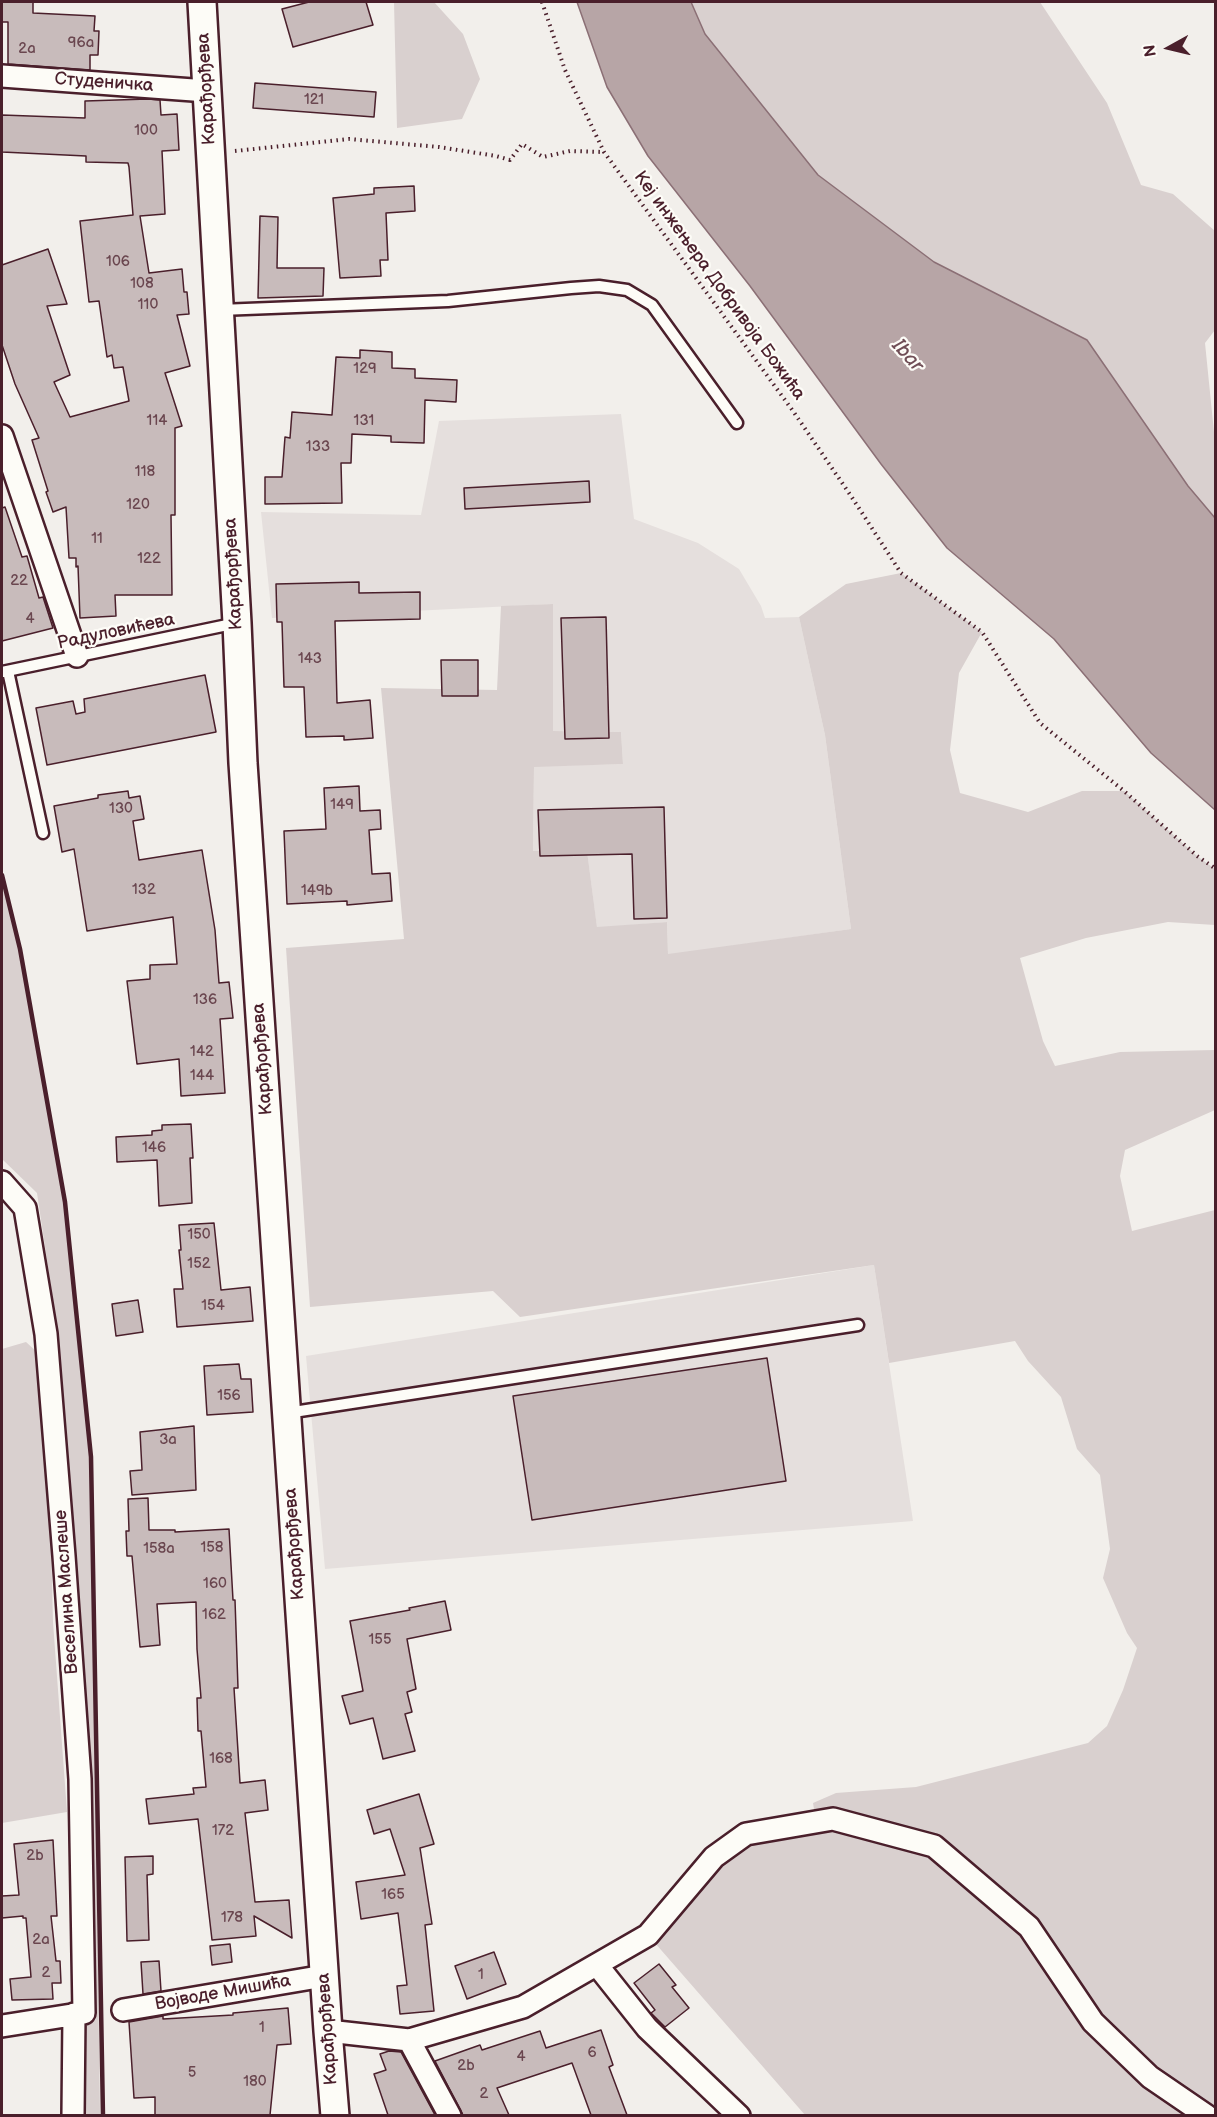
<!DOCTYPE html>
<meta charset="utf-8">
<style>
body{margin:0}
#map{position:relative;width:1217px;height:2117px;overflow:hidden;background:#f2efeb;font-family:"Balsamiq Sans",sans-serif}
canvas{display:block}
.frame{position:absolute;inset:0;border:3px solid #4a1f2b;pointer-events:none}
.north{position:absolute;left:1139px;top:18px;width:60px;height:60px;-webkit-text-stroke:4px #fdfcf7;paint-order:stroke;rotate:262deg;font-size:16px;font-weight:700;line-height:24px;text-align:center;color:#4a1f2b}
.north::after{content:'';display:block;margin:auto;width:21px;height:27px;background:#4a1f2b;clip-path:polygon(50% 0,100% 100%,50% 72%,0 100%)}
</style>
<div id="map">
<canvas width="1217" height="2117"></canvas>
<div class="frame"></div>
<div class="north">N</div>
</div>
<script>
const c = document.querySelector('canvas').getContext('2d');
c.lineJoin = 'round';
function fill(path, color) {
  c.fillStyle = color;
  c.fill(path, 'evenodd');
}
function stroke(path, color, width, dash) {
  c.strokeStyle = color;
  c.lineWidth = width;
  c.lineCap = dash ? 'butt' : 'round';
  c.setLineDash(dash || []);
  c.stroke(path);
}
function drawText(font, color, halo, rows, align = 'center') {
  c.font = font + ' "Balsamiq Sans",sans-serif';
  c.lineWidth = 4.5;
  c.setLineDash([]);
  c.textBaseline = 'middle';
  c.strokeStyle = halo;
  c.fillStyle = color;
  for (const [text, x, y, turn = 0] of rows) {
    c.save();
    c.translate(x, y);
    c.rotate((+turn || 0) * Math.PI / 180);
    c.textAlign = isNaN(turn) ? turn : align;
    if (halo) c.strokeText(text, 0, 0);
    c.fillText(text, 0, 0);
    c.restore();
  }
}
const built = new Path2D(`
 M 621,414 L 634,519 L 698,543 L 739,569 L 761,606 L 765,618 L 799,617 L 825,735 L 851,929 L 668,955 L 667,922 L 597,928 L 587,852 L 533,851 L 534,766 L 623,764 L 621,732 L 553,731 L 553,604 L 272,618 L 261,512 L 421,515 L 439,421 Z
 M 874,1265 L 913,1521 L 325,1569 L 306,1356 Z`);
const green = new Path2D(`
 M 394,2 L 434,2 L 463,34 L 480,79 L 462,119 L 397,128 Z
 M 691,2 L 1040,2 L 1107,103 L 1141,185 L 1173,194 L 1215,231 L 1215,330 L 1205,343 L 1215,442 L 1215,518 L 1188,486 L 1087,340 L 934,262 L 818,175 L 705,34 Z
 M 901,573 L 982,632 L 959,673 L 950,750 L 960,793 L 1028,812 L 1082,791 L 1124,791 L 1197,856 L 1215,869 L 1215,925 L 1168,922 L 1086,938 L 1020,958 L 1043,1041 L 1055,1066 L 1120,1052 L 1215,1050 L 1215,1110 L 1125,1150 L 1120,1176 L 1132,1231 L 1215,1210 L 1215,2115 L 805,2115 L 648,1935 L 746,1834 L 816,1821 L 813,1803 L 836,1793 L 916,1787 L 1088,1743 L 1107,1726 L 1123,1690 L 1137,1648 L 1127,1633 L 1103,1578 L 1110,1549 L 1100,1475 L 1077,1449 L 1061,1397 L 1028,1361 L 1015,1341 L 889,1363 L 874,1265 L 520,1317 L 493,1291 L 310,1307 L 286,948 L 404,939 L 381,688 L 497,690 L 501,606 L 553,604 L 553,731 L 621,732 L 623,764 L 534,767 L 533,851 L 587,851 L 597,927 L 667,922 L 668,954 L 851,929 L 825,735 L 799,617 L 846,584 Z
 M 2,875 L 20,949 L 65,1202 L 91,1457 L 100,2115 L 73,2115 L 84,2013 L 56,1321 L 37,1193 L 2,1159 Z
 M 26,1342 L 37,1352 L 49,1458 L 53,1622 L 67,1812 L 2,1823 L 2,1349 Z`);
const water = new Path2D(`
 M 577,2 L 691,2 L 705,34 L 818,175 L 934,262 L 1087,340 L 1188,486 L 1215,518 L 1215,810 L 1151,753 L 1054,639 L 947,548 L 881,464 L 750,286 L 648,156 L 607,87 Z`);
const building = new Path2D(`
 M 2,2 L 33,2 L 33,13 L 95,16 L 94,31 L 99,31 L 98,55 L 90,55 L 90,70 L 8,64 L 8,22 L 2,22 Z
 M 309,2 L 366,2 L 373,25 L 293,47 L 282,9 Z
 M 255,83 L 376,92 L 374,117 L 253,108 Z
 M 148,99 L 160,100 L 161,115 L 177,114 L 179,150 L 162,151 L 165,214 L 140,216 L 149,273 L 182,269 L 184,292 L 187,292 L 189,314 L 177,315 L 190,366 L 165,373 L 182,426 L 175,428 L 175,515 L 171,515 L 172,595 L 115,595 L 116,616 L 80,618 L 78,566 L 76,567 L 76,558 L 69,558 L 66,507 L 53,512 L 46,492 L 48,491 L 32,440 L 39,438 L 15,384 L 2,345 L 2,265 L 48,249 L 67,304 L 47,306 L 70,375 L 54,382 L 70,417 L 129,401 L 123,367 L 114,368 L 112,355 L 107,357 L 99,301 L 89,302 L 80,221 L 133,215 L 129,167 L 128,163 L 86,162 L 86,156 L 2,152 L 2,115 L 85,118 L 85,101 Z
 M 414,186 L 415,211 L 386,213 L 388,260 L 380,260 L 381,276 L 340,278 L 333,198 L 374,194 L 374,188 Z
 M 260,216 L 278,217 L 277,268 L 324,268 L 323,296 L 258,298 Z
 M 360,350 L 392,352 L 392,368 L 415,369 L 415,378 L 457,380 L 456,402 L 425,400 L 424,443 L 391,442 L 391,436 L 352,434 L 351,463 L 341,463 L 342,503 L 265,504 L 265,477 L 282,477 L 285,437 L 290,438 L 292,412 L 332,415 L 336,357 L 360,358 Z
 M 589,481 L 590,502 L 465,509 L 464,488 Z
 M 5,507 L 22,557 L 27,556 L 39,598 L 43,597 L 53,628 L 2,641 L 2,508 Z
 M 359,582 L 359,593 L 420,592 L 420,619 L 335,621 L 337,703 L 370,700 L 373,738 L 344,740 L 344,736 L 306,737 L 304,687 L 284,687 L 282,622 L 277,622 L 276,584 Z
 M 606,617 L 609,738 L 565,739 L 561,618 Z
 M 441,660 L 478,660 L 478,696 L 442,696 Z
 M 205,675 L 216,732 L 47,765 L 36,708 L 73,701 L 76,714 L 85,712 L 84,699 Z
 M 359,786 L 360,811 L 380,810 L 381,829 L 369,830 L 372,874 L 390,873 L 392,901 L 347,905 L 347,901 L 287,904 L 284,831 L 326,829 L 324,788 Z
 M 128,791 L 129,798 L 140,796 L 144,819 L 133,821 L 139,860 L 202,850 L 215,930 L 219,983 L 229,982 L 233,1018 L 220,1019 L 225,1093 L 181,1096 L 179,1059 L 137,1064 L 127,981 L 150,979 L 150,965 L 177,964 L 173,917 L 87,931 L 74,849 L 62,852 L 54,806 L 98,798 L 98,795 Z
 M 664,807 L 667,918 L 634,919 L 632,854 L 540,856 L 538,810 Z
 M 191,1124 L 193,1158 L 190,1158 L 192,1203 L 159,1206 L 157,1160 L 117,1162 L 116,1137 L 152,1135 L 152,1131 L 162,1130 L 162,1125 Z
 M 214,1223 L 221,1290 L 250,1287 L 253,1321 L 177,1327 L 174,1289 L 183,1289 L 179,1250 L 181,1250 L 179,1225 Z
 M 138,1300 L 143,1332 L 116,1336 L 112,1304 Z
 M 767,1358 L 786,1481 L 532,1520 L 513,1396 Z
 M 239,1364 L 241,1379 L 251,1379 L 253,1412 L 207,1415 L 204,1366 Z
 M 194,1426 L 196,1490 L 132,1495 L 130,1471 L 142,1470 L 140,1432 Z
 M 148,1498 L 149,1530 L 175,1530 L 175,1532 L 229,1529 L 233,1600 L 235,1600 L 238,1688 L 234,1688 L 240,1783 L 265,1780 L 268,1810 L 245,1813 L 255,1902 L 289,1900 L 292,1938 L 254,1916 L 256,1936 L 212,1940 L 198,1819 L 149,1824 L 146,1799 L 194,1794 L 193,1788 L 206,1787 L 201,1731 L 198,1731 L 197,1698 L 201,1698 L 197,1649 L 196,1602 L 157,1604 L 160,1645 L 140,1647 L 132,1556 L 127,1556 L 126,1531 L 129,1531 L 128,1499 Z
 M 445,1601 L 451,1630 L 407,1639 L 416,1689 L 407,1692 L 412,1712 L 405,1714 L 415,1751 L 383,1759 L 373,1718 L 350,1724 L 342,1696 L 363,1691 L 350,1621 L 410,1610 L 409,1608 Z
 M 419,1794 L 434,1844 L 420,1848 L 432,1924 L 425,1925 L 434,2011 L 400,2014 L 397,1986 L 407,1985 L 398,1913 L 361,1919 L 356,1882 L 405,1875 L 390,1829 L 374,1834 L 367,1810 Z
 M 53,1840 L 57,1916 L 51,1916 L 56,1961 L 60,1961 L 61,1983 L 52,1983 L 53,1999 L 12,2000 L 10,1979 L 31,1977 L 26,1918 L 23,1918 L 23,1916 L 2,1918 L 2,1896 L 19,1895 L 14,1844 Z
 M 153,1856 L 153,1874 L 147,1875 L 149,1940 L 127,1941 L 125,1857 Z
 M 230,1944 L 232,1962 L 212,1965 L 210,1946 Z
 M 494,1952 L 506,1984 L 467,1999 L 455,1966 Z
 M 159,1961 L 161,1991 L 143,1994 L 141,1962 Z
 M 659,1964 L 676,1985 L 672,1987 L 689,2008 L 665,2027 L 651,2013 L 655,2010 L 634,1983 Z
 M 288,2008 L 291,2044 L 277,2045 L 270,2115 L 155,2115 L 155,2097 L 134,2098 L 129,2022 L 163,2016 L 163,2019 L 233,2015 L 233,2013 Z
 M 601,2030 L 613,2065 L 609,2067 L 627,2115 L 591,2115 L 572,2063 L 497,2088 L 509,2115 L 463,2115 L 435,2061 L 480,2045 L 482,2050 L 540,2031 L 546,2048 Z
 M 389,2051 L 401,2052 L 435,2115 L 388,2115 L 374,2074 L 386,2070 L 380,2054 Z`);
const path = new Path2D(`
 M 542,2 L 565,70 L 604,152 L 793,411 L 851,496 L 901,573 L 982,632 L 1040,723 L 1124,791 L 1197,856 L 1216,869
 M 235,151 L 349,139 L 439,147 L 496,156 L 510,160 L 522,144 L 543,157 L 570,151 L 604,152`);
const service = new Path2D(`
 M 220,310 L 448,301 L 571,288 L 599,286 L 627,290 L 652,305 L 737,423
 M 8,671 L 43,833
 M 2,672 L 237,623
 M 287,1413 L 858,1325`);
const minor = new Path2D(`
 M 2,76 L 207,91
 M 2,436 L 77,656
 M 2,1182 L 25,1208 L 46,1334 L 64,1556 L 80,1779 L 84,2013 L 2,2026
 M 597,1965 L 647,2028 L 739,2116
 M 123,2010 L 324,1976
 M 328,2031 L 409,2040 L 523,2007 L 648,1935 L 714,1857 L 746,1834 L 833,1819 L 934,1846 L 1029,1927 L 1093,2022 L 1150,2077 L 1207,2116
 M 409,2040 L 450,2116
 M 73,2116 L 74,2014`);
const tertiary = new Path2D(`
 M 202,2 L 237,623 L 243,763 L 328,2031 L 335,2116`);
const rail = new Path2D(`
 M 2,875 L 20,949 L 65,1202 L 91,1457 L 103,2116`);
const numberNames = [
 ["96a",81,43],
 ["2a",27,49],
 ["121",314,100],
 ["100",146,131],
 ["106",118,262],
 ["108",142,284],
 ["110",148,305],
 ["129",365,369],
 ["114",157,421],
 ["131",364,421],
 ["133",318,447],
 ["118",145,472],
 ["120",138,505],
 ["11",97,539],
 ["122",149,559],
 ["22",19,581],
 ["4",30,619],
 ["143",310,659],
 ["149",342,805],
 ["130",121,809],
 ["132",144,890],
 ["149b",317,891],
 ["136",205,1000],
 ["142",202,1052],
 ["144",202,1076],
 ["146",154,1148],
 ["150",199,1235],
 ["152",199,1264],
 ["154",213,1306],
 ["156",229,1396],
 ["3a",168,1440],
 ["158",212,1548],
 ["158a",159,1549],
 ["160",215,1584],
 ["162",214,1615],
 ["155",380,1640],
 ["168",221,1759],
 ["172",223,1831],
 ["2b",35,1856],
 ["165",393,1895],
 ["178",232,1918],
 ["2a",41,1940],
 ["2",46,1973],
 ["1",481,1975],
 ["1",262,2028],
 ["6",592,2053],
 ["4",521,2057],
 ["2b",466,2066],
 ["5",192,2073],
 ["180",255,2082],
 ["2",484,2094]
];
const streetNames = [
 ["Студеничка",104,83,4],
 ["Карађорђева",207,89,-93],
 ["Кеј инжењера Добривоја Божића",719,286,54],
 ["Карађорђева",234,574,-93],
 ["Радуловићева",116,632,-12],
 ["Карађорђева",263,1059,-94],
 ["Карађорђева",295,1544,-94],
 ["Веселина Маслеше",67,1592,-94],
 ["Војводе Мишића",223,1993,-10],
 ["Карађорђева",328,2029,-94]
];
const waterNames = [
 ["Ibar",907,356,48]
];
fill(built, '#e5dfdd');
fill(green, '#d9d0cf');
fill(water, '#b7a5a6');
stroke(water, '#8b6f75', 1.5);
fill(building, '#c8bbbb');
stroke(building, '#4a1f2b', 1.5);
stroke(service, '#4a1f2b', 15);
stroke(minor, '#4a1f2b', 26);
stroke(tertiary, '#4a1f2b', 32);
stroke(path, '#4a1f2b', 4, [1.5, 4.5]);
stroke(service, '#fdfcf7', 10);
stroke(minor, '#fdfcf7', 21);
stroke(tertiary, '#fdfcf7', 27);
stroke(rail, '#4a1f2b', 4.5);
drawText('15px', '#6a464f', null, numberNames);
drawText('18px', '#4a1f2b', '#fdfcf7', streetNames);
drawText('italic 20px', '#704e56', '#fdfcf7', waterNames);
</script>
